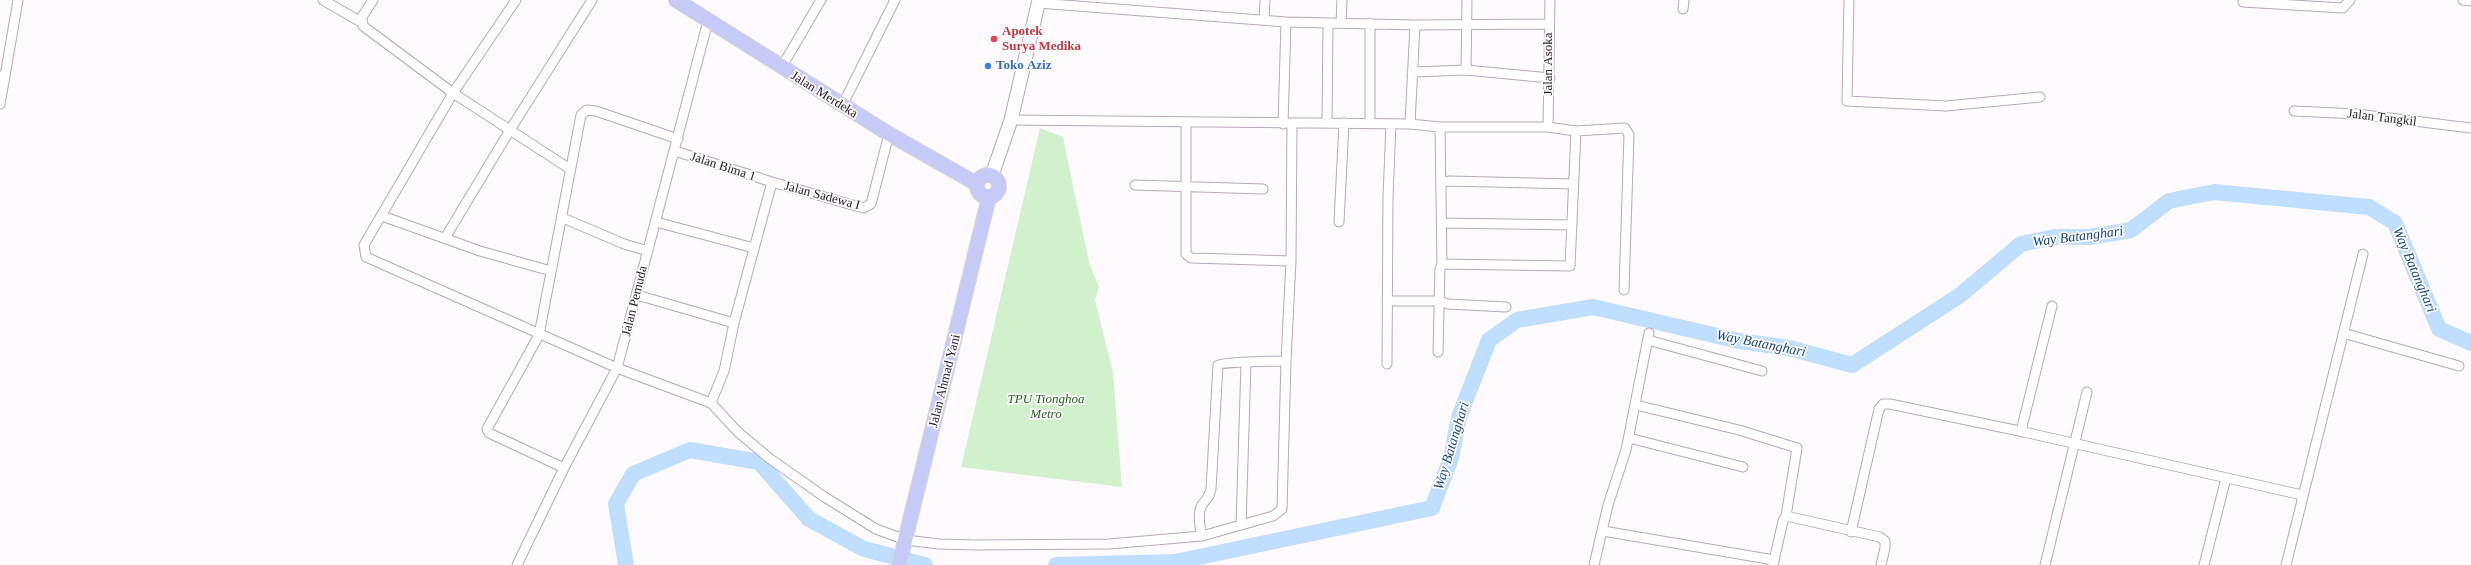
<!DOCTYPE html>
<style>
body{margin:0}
canvas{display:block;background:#fefafe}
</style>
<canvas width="2471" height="565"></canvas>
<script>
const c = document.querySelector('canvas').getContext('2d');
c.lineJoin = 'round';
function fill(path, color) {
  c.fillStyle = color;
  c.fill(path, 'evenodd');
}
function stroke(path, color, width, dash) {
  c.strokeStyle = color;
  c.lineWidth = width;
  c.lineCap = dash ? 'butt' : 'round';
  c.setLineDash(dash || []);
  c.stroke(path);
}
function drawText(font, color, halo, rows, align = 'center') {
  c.font = font + ' "Times New Roman",serif';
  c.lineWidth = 3.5;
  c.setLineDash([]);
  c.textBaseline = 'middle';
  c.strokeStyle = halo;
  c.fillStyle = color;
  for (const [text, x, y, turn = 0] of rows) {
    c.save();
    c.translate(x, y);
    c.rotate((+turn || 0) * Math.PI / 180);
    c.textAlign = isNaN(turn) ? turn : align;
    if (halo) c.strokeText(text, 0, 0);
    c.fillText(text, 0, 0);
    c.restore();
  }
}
const green = new Path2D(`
 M 1040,128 L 1063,137 L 1089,262 L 1099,287 L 1095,300 L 1113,372 L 1122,487 L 961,467 Z`);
const river = new Path2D(`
 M 626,565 L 616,504 L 633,474 L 690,450 L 759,462 L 809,519 L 864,549 L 925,565
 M 1056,565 L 1175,562 L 1432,508 L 1451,458 L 1459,417 L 1489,340 L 1517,320 L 1593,307 L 1739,341 L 1789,348 L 1852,365 L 1959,296 L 2021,244 L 2055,237 L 2090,237 L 2131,230 L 2169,201 L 2214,192 L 2369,207 L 2395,223 L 2439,329 L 2471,343`);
const street = new Path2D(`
 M 323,0 L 361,22
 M 373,0 L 362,17 L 363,26 L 453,93 L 570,169
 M 516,0 L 453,93 L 364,245 L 366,257 L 617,368 L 711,403 L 738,432 L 769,458 L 823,496 L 876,529 L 906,540 L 939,544 L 975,545 L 1109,544 L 1202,536 L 1273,516 L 1282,509 L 1286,361
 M 1849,0 L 1847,101 L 1946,106 L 2040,97
 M 2463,0 L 2471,1
 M 2243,2 L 2343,8 L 2350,0
 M 1038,3 L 1286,22 L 1415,25 L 1549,24
 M 1683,9 L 1684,0
 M 1264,20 L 1265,0
 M 1341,23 L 1342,0
 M 1370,23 L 1370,124
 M 781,68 L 821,0
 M 1466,70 L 1467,0
 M 1412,72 L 1466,70 L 1550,78
 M 5,76 L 18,0
 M 0,104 L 5,76 L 0,76
 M 842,106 L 895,0
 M 2294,111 L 2357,114 L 2471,128
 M 1011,120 L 1410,124 L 1440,127 L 1548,127 L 1576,131 L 1625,128 L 1629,135 L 1624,290
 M 1186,122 L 1186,254 L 1191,258 L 1291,261
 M 1327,123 L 1328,23
 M 1283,124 L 1286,22
 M 1410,124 L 1415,25
 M 1548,127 L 1550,0
 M 675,151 L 772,182 L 863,208 L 871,204 L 889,134
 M 1441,183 L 1449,181 L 1573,184
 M 1135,185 L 1263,189
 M 382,216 L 480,251 L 551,271
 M 563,218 L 624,244 L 648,251
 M 656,222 L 754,248
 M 1339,222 L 1344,123
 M 1442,223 L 1572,225
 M 445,238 L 510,130 L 592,0
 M 1442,264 L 1570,266 L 1576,131
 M 637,295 L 734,323
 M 1387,301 L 1439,301 L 1448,304 L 1506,307
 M 2052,306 L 2022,427 L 2024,432 L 2302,495
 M 2343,333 L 2459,366
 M 1648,340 L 1762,371
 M 1438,352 L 1440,269 L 1442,264 L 1440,127
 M 1387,364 L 1388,197 L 1391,124
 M 711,403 L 724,371 L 734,323 L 772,182
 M 1636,405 L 1739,430 L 1797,448 L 1786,516 L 1783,521 L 1773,565
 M 1629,438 L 1743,467
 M 564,468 L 489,433 L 487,429 L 539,335 L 581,115 L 587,110 L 596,111 L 678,139
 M 1786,516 L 1880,537 L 1885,541 L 1885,548 L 1881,565
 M 1241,525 L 1246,363
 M 1603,531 L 1774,560
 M 1851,532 L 1879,409 L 1883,404 L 1890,404 L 2024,432
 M 1202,536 C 1200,527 1197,513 1202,505 C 1207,497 1209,499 1211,489 L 1218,365 C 1221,362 1276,361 1286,361 L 1291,261 L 1292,124
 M 517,565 L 564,468 L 617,368 L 708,21
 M 1594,565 L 1608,505 L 1626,450 L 1649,333
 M 2045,565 L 2087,392
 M 2204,565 L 2226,478
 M 2286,565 L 2363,254`);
const secondary = new Path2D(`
 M 992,175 L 1011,120 L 1039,0`);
const primary = new Path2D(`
 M 676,0 L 889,134 L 977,184
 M977 186a11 11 0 1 1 22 0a11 11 0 1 1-22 0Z
 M 899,565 L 989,197`);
const markers = [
 [994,39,4,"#e0444e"],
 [988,66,4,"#3f7fe0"]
];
const healthNames = [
 ["Apotek",1002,32],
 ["Surya Medika",1002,47]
];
const streetNames = [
 ["Jalan Asoka",1549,64,-90],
 ["Jalan Merdeka",824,95,32],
 ["Jalan Tangkil",2382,118,7],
 ["Jalan Bima 1",723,167,18],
 ["Jalan Sadewa I",822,196,15],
 ["Jalan Pemuda",635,301,-76],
 ["Jalan Ahmad Yani",945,381,-76]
];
const shopNames = [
 ["Toko Aziz",996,66]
];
const parkNames = [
 ["TPU Tionghoa",1046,400],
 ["Metro",1046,415]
];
const waterNames = [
 ["Way Batanghari",2078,237,-7],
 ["Way Batanghari",2414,270,67],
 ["Way Batanghari",1761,344,11],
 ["Way Batanghari",1452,446,-73]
];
fill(green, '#d1f1cc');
stroke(river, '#c0defd', 16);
stroke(street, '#b8a8ba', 11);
stroke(secondary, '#b8a8ba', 15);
stroke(primary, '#d8d7d8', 16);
stroke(street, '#fff', 9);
stroke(secondary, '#fff', 13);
stroke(primary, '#c5cbf6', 14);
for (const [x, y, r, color] of markers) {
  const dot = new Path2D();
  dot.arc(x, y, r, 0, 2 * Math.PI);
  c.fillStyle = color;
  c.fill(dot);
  stroke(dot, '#fefafe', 1.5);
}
drawText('bold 13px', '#be3a42', '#fefafe', healthNames, 'left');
drawText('13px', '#262027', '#fefafe', streetNames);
drawText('bold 13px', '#366cbe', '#fefafe', shopNames, 'left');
drawText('italic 13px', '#296622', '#fefafe', parkNames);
drawText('italic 14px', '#154a78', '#fefafe', waterNames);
</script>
